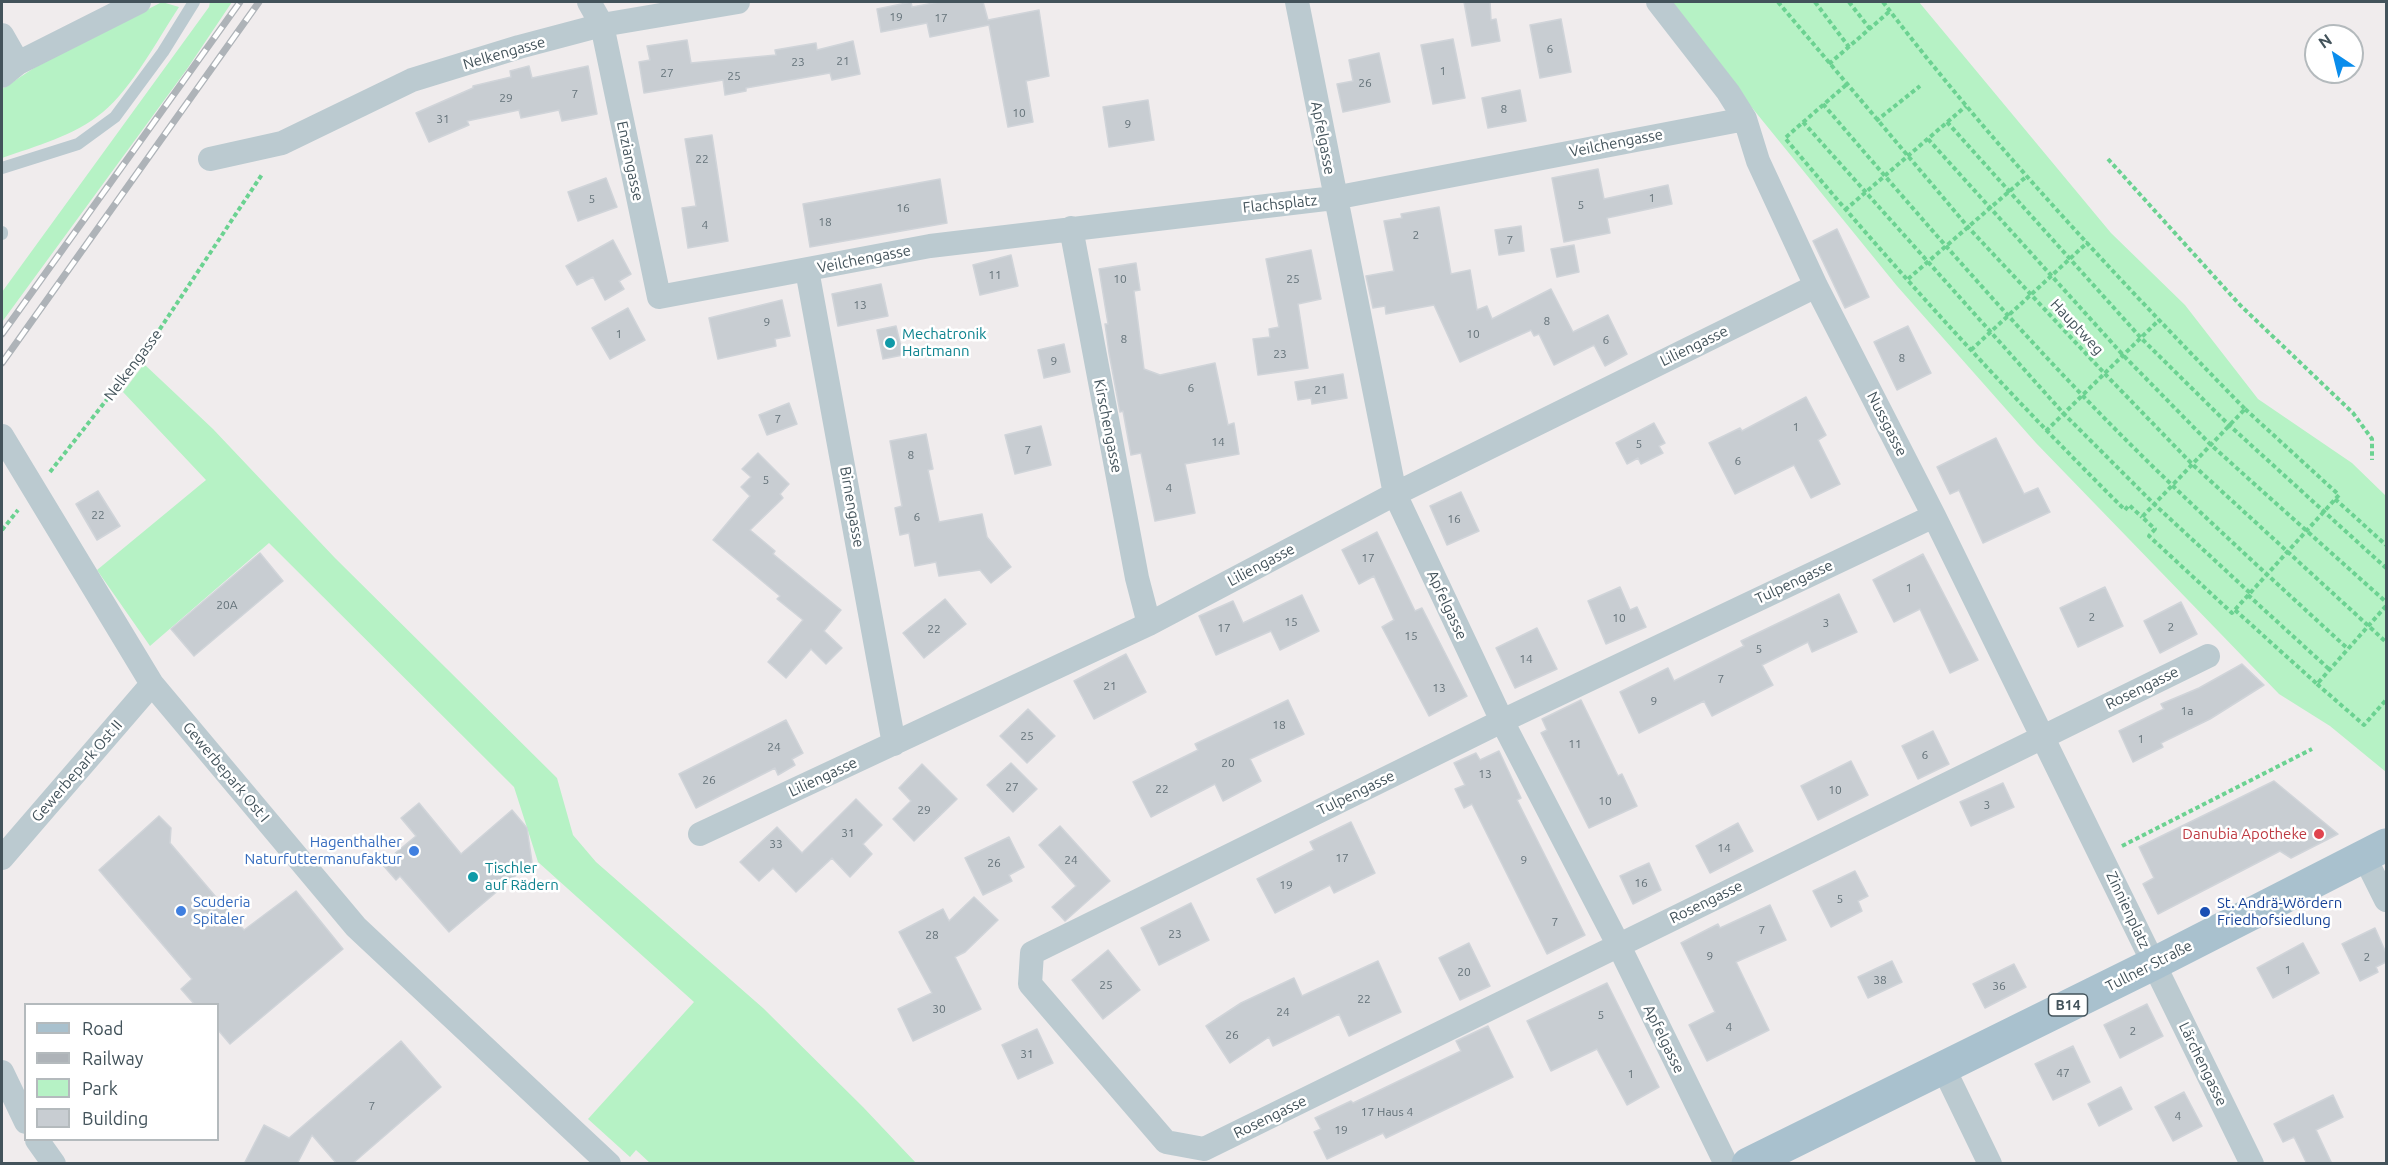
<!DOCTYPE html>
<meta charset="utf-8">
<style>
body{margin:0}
#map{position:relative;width:2388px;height:1165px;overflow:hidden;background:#f0eced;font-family:Ubuntu,sans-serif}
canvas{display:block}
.frame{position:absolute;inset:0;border:3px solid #43535b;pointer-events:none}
.legend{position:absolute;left:24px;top:1003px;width:195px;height:138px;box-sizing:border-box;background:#fff;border:2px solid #b4babd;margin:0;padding:8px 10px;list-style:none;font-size:18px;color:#43535b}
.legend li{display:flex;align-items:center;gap:12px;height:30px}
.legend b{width:30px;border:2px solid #b4babd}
.north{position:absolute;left:2304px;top:24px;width:60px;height:60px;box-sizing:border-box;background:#fff;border:2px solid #b4babd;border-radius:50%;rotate:325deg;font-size:16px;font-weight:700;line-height:24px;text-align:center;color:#43535b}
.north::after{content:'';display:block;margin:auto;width:21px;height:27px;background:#0a8dec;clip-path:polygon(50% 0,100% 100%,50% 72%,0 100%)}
</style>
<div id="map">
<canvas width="2388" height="1165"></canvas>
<div class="frame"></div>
<ul class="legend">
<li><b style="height:8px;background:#a9c1ce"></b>Road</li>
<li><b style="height:8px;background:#aeb3b8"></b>Railway</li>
<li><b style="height:16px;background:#b6f2c5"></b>Park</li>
<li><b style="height:16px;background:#c8cdd2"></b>Building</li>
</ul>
<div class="north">N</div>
</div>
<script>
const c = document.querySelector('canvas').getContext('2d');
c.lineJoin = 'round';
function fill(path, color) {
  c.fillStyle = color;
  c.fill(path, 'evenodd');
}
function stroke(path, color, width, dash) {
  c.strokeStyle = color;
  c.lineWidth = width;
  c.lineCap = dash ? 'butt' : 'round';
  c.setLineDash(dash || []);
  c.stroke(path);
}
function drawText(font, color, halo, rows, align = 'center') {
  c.font = font + ' Ubuntu,sans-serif';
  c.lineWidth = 5;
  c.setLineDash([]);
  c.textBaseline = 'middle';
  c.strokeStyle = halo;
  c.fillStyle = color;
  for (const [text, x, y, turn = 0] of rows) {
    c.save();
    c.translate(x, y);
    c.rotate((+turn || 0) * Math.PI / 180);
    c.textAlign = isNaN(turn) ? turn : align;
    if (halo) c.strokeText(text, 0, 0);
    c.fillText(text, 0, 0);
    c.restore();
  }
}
const green = new Path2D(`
 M 162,2 L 179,7 C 158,39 132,88 103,112 C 74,136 36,146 2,158 L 2,89 L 37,66 Z
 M 210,2 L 232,2 L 187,69 L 2,322 L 2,292 L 209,7 Z
 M 1666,2 L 1919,2 L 2111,233 L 2185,305 L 2258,399 L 2352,463 L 2386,496 L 2386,772 L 2330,726 L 2279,694 L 2036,443 L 1897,286 Z
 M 144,364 L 213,429 L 335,558 L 557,778 L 573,835 L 596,862 L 763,1008 L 863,1107 L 916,1163 L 650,1163 L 636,1150 L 630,1157 L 588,1119 L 694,1002 L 538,862 L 514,787 L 269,543 L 150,646 L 97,570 L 206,480 L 123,392 Z`);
const building = new Path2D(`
 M 911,2 L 912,7 L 939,2 L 983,2 L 988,20 L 1039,10 L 1049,76 L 1026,81 L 1033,122 L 1008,127 L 989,25 L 930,37 L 927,23 L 881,32 L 877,9 Z
 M 1464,2 L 1490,2 L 1491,20 L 1496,19 L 1500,41 L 1472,46 Z
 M 1561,19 L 1571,72 L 1540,78 L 1530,25 Z
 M 1453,39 L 1465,98 L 1433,104 L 1421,45 Z
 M 687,40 L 691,63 L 776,55 L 775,50 L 816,43 L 817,50 L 853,41 L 860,74 L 832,80 L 830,73 L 746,88 L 746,91 L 725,95 L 723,80 L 644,93 L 639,62 L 650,60 L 647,46 Z
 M 1379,53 L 1390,102 L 1343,112 L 1337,84 L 1353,81 L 1349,60 Z
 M 529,66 L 532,78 L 588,66 L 597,114 L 562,121 L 559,110 L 521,118 L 519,110 L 467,121 L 469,125 L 429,142 L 416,113 L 473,88 L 473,86 L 511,77 L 510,71 Z
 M 1520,90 L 1526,121 L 1488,128 L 1482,98 Z
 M 1148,100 L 1154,140 L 1109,147 L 1103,107 Z
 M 712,135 L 728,241 L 688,248 L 682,208 L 696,206 L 685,139 Z
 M 1598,169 L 1604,199 L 1668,185 L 1672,204 L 1607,218 L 1610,233 L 1564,242 L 1552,178 Z
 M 606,178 L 617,207 L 578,221 L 568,192 Z
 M 940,179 L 947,223 L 810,247 L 803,204 Z
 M 1439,207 L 1451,274 L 1470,270 L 1477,310 L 1487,306 L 1492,319 L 1551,289 L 1573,332 L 1608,315 L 1627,354 L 1605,366 L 1594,345 L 1554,365 L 1539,334 L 1534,336 L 1531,330 L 1460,362 L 1434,305 L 1386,314 L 1385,306 L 1373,308 L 1366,276 L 1394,271 L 1384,221 L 1402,218 L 1401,214 Z
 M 1521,226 L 1524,251 L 1499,255 L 1495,230 Z
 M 1837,229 L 1869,297 L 1845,308 L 1813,241 Z
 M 613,240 L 631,274 L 619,281 L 624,289 L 605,300 L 593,277 L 577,285 L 566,266 Z
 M 1574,245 L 1579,272 L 1557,277 L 1551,249 Z
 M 1311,250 L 1321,299 L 1298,304 L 1308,368 L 1258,375 L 1253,339 L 1270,337 L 1269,329 L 1279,327 L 1266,259 Z
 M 1011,255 L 1018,286 L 980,295 L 973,265 Z
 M 1136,263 L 1140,290 L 1134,291 L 1144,369 L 1160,375 L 1215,363 L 1228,425 L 1234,423 L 1239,454 L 1185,464 L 1195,513 L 1155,521 L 1141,453 L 1131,455 L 1123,411 L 1120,412 L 1109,353 L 1105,324 L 1108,324 L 1099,269 Z
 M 881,284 L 888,316 L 838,326 L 832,294 Z
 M 782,300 L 790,336 L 775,339 L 776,346 L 718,359 L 709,318 Z
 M 628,308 L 645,340 L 610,359 L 592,328 Z
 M 896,326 L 903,355 L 883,359 L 877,330 Z
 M 1908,326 L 1931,373 L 1897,390 L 1874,342 Z
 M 1064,344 L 1070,372 L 1044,378 L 1038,350 Z
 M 1343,374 L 1347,398 L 1312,404 L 1311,398 L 1298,400 L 1295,382 Z
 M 1806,397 L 1826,435 L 1818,440 L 1840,484 L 1811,498 L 1794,465 L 1735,494 L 1709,443 L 1740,428 L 1742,431 Z
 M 789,403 L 797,424 L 767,435 L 759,415 Z
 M 1654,423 L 1665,443 L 1659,446 L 1663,453 L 1641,464 L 1638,458 L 1627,464 L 1616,443 Z
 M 1041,426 L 1051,465 L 1015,474 L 1005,435 Z
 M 926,434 L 933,469 L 928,470 L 939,522 L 982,514 L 987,537 L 1011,567 L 991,583 L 980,570 L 939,576 L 936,562 L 915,566 L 909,533 L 900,535 L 895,508 L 902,506 L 890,441 Z
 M 1996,438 L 2024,494 L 2038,488 L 2050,512 L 1983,543 L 1959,490 L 1950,494 L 1937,467 Z
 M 758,453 L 789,484 L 780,494 L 783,498 L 750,530 L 775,551 L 773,554 L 841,610 L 824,631 L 842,648 L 826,664 L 811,649 L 786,678 L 768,662 L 803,620 L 777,599 L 780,596 L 713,540 L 750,496 L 741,487 L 751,477 L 742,469 Z
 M 98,491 L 120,526 L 97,540 L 76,504 Z
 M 1461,492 L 1479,531 L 1447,545 L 1430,506 Z
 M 1377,532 L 1415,611 L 1422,608 L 1467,696 L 1429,716 L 1382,627 L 1394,620 L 1374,576 L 1359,584 L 1342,550 Z
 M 260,553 L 283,581 L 194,656 L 171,629 Z
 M 1923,554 L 1978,660 L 1950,673 L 1920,609 L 1894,622 L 1873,580 Z
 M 1620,587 L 1630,610 L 1637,607 L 1646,627 L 1606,644 L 1588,601 Z
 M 2105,587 L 2123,626 L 2078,647 L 2060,608 Z
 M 1839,594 L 1857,632 L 1812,652 L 1808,642 L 1762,665 L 1773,685 L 1712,716 L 1704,701 L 1639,733 L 1620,692 L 1668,668 L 1674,681 L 1744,646 L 1741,641 Z
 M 1302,595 L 1319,631 L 1280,650 L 1271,631 L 1216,655 L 1199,616 L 1233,601 L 1243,623 Z
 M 945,599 L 966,624 L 924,658 L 903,633 Z
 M 2181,602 L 2197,634 L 2160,653 L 2144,621 Z
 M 1537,628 L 1557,669 L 1515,688 L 1496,648 Z
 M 1126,654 L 1146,692 L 1094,719 L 1074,681 Z
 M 2242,664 L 2264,685 L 2210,719 L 2161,743 L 2163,747 L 2133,762 L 2119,731 L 2164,709 L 2161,704 L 2199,688 Z
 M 1288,700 L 1304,734 L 1250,759 L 1261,781 L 1223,801 L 1215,784 L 1151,817 L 1133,782 L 1198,750 L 1195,744 Z
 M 1581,700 L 1618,776 L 1622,774 L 1637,806 L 1589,828 L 1541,733 L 1547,730 L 1542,719 Z
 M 1028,709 L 1055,736 L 1027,763 L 1000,736 Z
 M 786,720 L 803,753 L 792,759 L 795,765 L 778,775 L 775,768 L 696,808 L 679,774 Z
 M 1933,731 L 1949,764 L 1918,779 L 1902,746 Z
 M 1499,751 L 1521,798 L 1517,800 L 1585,935 L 1547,954 L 1472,804 L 1464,808 L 1455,789 L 1465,785 L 1454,763 L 1476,753 L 1480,760 Z
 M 1851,761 L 1868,795 L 1818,820 L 1801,786 Z
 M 1011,763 L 1037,789 L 1013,812 L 987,785 Z
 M 922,764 L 957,799 L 914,841 L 893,819 L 911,801 L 899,788 Z
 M 2274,781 L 2338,834 L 2291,858 L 2280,851 L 2158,914 L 2143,884 L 2154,878 L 2139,847 Z
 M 2003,783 L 2014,807 L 1971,826 L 1960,802 Z
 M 856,799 L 882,825 L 863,844 L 872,854 L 850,877 L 832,858 L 796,892 L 773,868 L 759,881 L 740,862 L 777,827 L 802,853 Z
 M 419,803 L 461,854 L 512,810 L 527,828 L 532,862 L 449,932 L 400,876 L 396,880 L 382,864 L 416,836 L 401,818 Z
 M 159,816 L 171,828 L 170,843 L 244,930 L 296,891 L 343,949 L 230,1044 L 218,1030 L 218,1005 L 195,1005 L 181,989 L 192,979 L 99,870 Z
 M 1351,822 L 1375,873 L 1334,893 L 1330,885 L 1275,913 L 1257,879 L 1314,850 L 1310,842 Z
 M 1738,823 L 1753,851 L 1710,873 L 1696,846 Z
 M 1060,826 L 1110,881 L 1065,921 L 1052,907 L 1076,886 L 1039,845 Z
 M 1009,837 L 1024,867 L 1009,875 L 1012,881 L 983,895 L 965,858 Z
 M 1649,863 L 1661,890 L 1633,904 L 1620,876 Z
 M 1855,871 L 1868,896 L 1858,901 L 1862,911 L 1831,927 L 1813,891 Z
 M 974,897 L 998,920 L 965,952 L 955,957 L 981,1009 L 913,1041 L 898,1009 L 932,993 L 899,932 L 943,909 L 949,921 Z
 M 1191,903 L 1209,940 L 1159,965 L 1141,928 Z
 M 1770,905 L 1786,940 L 1736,962 L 1769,1030 L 1707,1061 L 1689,1025 L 1715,1012 L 1681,943 L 1718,924 L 1720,928 Z
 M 2375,928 L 2386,953 L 2386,962 L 2376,967 L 2378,972 L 2360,981 L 2342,944 Z
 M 1469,943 L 1490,986 L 1460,1000 L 1439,958 Z
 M 2303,943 L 2319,973 L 2273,998 L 2257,968 Z
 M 1108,950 L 1140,990 L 1103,1019 L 1072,980 Z
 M 1378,961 L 1401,1012 L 1349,1036 L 1339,1014 L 1273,1046 L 1269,1037 L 1230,1063 L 1206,1026 L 1241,1003 L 1294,978 L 1302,996 Z
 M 1892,961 L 1902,982 L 1868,998 L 1858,977 Z
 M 2014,964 L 2026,987 L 1985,1008 L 1973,984 Z
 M 1607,983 L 1659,1087 L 1627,1105 L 1597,1049 L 1551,1071 L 1527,1021 Z
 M 2147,1004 L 2163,1036 L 2120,1058 L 2104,1025 Z
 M 1488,1026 L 1513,1077 L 1386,1138 L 1383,1133 L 1327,1159 L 1314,1132 L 1321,1129 L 1315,1118 L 1351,1101 L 1353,1103 L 1461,1051 L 1456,1041 Z
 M 1037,1029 L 1053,1063 L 1018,1079 L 1002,1045 Z
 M 401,1041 L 441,1087 L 352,1164 L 337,1164 L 312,1135 L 297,1164 L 244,1164 L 264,1125 L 289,1138 Z
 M 2073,1046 L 2090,1082 L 2053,1100 L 2035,1064 Z
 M 2121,1087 L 2132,1109 L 2099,1126 L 2088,1104 Z
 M 2184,1092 L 2202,1126 L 2173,1141 L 2155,1107 Z
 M 2333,1095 L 2343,1117 L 2316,1130 L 2332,1164 L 2307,1164 L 2294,1137 L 2283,1142 L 2274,1124 Z`);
const path = new Path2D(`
 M 1778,2 L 1968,227 L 2105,374 L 2192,464 L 2386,642
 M 1815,2 L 1849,47
 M 1849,2 L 1870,29
 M 1883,2 C 1993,146 2118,279 2245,409
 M 1829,64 L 1890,11
 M 1846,85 L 1785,138 C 1893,267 2006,392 2125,510 L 2129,505 L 2142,517
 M 1823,104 C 1908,203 1993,302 2083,396 C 2167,484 2258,566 2348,649
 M 1876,121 L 1920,86
 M 1803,122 L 2064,414 L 2154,504 L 2250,593
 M 1947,122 L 2141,338 L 2229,425 L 2386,568
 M 1928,139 L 2123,355 L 2211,445 L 2386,602
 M 2108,159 L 2240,305 L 2353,413 L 2372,439 L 2372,460
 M 1845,210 L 1966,106
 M 1908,279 L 2027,176
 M 1971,350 L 2088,242
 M 2245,409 L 2339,495 L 2232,613 L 2149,536 L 2155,529 L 2142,517 Z
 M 2046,431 L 2159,320
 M 50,472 L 148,347 L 263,173
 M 2335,499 L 2386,545
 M 2,530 L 18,510
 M 2248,595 L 2330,670
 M 2235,610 L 2317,684 L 2386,606
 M 2317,684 L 2364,725 L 2386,700
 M 2122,846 L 2312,749`);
const service = new Path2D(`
 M 2,168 L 78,144 L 115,117 L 163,52 L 194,2
 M 2,232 L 2,234`);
const minor = new Path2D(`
 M 589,2 L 602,25 L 659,297 L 930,246 L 1334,198 L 1745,119
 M 1297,2 L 1395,494 L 1502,721 L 1619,946 L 1726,1164
 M 1658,2 L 1728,92 L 1745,119 L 1758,161 L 1816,286 L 1934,516 L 2252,1164
 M 2,35 L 18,63
 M 2,76 L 18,63 L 139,2
 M 210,159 L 282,143 L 412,80 L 519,47 L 602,25 L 738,2
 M 1071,228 L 1137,578 L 1149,624
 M 807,270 L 894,744
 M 2,436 L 152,684 L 356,927 L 609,1164
 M 1934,516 L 1502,721 L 1032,953 L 1030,984 L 1166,1142 L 1204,1149 L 2208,656
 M 700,834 L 1149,624 L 1395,494 L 1816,286
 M 2364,856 L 2386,900
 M 2,858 L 152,684
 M 1943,1067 L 1990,1164
 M 2,1072 L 26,1122
 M 37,1140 L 54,1164`);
const primary = new Path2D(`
 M 1748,1164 L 2153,964 L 2386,845`);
const rail = new Path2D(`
 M 2,334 L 240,2
 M 2,363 L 259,2`);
const markers = [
 [890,343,6,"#0f9aa8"],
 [2319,834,6,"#e0444e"],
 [414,851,6,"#3f7fe0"],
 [473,877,6,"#0f9aa8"],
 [181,911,6,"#3f7fe0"],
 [2205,912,6,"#1a4fb4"]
];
const numberNames = [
 ["19",896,17],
 ["17",941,18],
 ["6",1550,49],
 ["21",843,61],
 ["23",798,62],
 ["1",1443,71],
 ["27",667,73],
 ["25",734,76],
 ["26",1365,83],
 ["7",575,94],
 ["29",506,98],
 ["8",1504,109],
 ["10",1019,113],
 ["31",443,119],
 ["9",1128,124],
 ["22",702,159],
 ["1",1652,198],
 ["5",592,199],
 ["5",1581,205],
 ["16",903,208],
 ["18",825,222],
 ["4",705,225],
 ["2",1416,235],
 ["7",1510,240],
 ["11",995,275],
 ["10",1120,279],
 ["25",1293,279],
 ["13",860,305],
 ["8",1547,321],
 ["9",767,322],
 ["1",619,334],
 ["10",1473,334],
 ["8",1124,339],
 ["6",1606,340],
 ["23",1280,354],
 ["8",1902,358],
 ["9",1054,361],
 ["6",1191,388],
 ["21",1321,390],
 ["7",778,419],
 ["1",1796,427],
 ["14",1218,442],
 ["5",1639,444],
 ["7",1028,450],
 ["8",911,455],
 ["6",1738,461],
 ["5",766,480],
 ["4",1169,488],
 ["22",98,515],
 ["6",917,517],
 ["16",1454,519],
 ["17",1368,558],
 ["1",1909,588],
 ["20A",227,605],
 ["2",2092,617],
 ["10",1619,618],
 ["15",1291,622],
 ["3",1826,623],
 ["2",2171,627],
 ["17",1224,628],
 ["22",934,629],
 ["15",1411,636],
 ["5",1759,649],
 ["14",1526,659],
 ["7",1721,679],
 ["21",1110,686],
 ["13",1439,688],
 ["9",1654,701],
 ["1a",2187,711],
 ["18",1279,725],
 ["25",1027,736],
 ["1",2141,739],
 ["11",1575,744],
 ["24",774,747],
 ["6",1925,755],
 ["20",1228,763],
 ["13",1485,774],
 ["26",709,780],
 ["27",1012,787],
 ["22",1162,789],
 ["10",1835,790],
 ["10",1605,801],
 ["3",1987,805],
 ["29",924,810],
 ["31",848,833],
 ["33",776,844],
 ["14",1724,848],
 ["17",1342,858],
 ["24",1071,860],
 ["9",1524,860],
 ["26",994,863],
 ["16",1641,883],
 ["19",1286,885],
 ["5",1840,899],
 ["7",1555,922],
 ["7",1762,930],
 ["23",1175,934],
 ["28",932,935],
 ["9",1710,956],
 ["2",2367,957],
 ["1",2288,970],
 ["20",1464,972],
 ["38",1880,980],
 ["25",1106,985],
 ["36",1999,986],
 ["22",1364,999],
 ["30",939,1009],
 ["24",1283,1012],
 ["5",1601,1015],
 ["4",1729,1027],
 ["2",2133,1031],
 ["26",1232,1035],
 ["31",1027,1054],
 ["47",2063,1073],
 ["1",1631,1074],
 ["7",372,1106],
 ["17 Haus 4",1387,1112],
 ["4",2178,1116],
 ["19",1341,1130]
];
const shields = [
 [2068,1005,39]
];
const shieldNames = [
 ["B14",2068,1005]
];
const streetNames = [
 ["Nelkengasse",504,53,-16],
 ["Apfelgasse",1323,138,79],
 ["Veilchengasse",1616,143,-11],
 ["Enziangasse",630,161,78],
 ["Flachsplatz",1280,204,-6],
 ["Veilchengasse",864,259,-11],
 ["Hauptweg",2077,327,47],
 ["Liliengasse",1694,346,-26],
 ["Nelkengasse",133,365,-53],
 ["Nussgasse",1887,424,63],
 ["Kirschengasse",1108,426,79],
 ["Birnengasse",852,507,80],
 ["Liliengasse",1261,565,-28],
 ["Tulpengasse",1794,582,-25],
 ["Apfelgasse",1447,605,65],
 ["Rosengasse",2142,688,-26],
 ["Gewerbepark Ost II",77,771,-49],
 ["Gewerbepark Ost I",226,772,50],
 ["Liliengasse",823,777,-25],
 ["Tulpengasse",1356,793,-26],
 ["Rosengasse",1706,902,-26],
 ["Zinnienplatz",2128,910,65],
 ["Tullner Straße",2149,966,-27],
 ["Apfelgasse",1664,1039,64],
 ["Lärchengasse",2203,1064,64],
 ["Rosengasse",1270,1117,-26]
];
const cultureNames = [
 ["Mechatronik",902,334],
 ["Hartmann",902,351],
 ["Tischler",485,868],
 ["auf Rädern",485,885]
];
const healthNames = [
 ["Danubia Apotheke",2307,834]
];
const shopNames = [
 ["Hagenthalher",402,842],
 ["Naturfuttermanufaktur",402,859],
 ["Scuderia",193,902,"left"],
 ["Spitaler",193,919,"left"]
];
const transitNames = [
 ["St. Andrä-Wördern",2217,903],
 ["Friedhofsiedlung",2217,920]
];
fill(green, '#b6f2c5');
fill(building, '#c8cdd2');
stroke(building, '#d0d4d9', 1.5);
stroke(path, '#6bd291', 4, [4.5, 3]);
stroke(service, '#bbcad0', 12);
stroke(minor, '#bbcad0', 24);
stroke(primary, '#a9c1ce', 33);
stroke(rail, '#aeb3b8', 7);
stroke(rail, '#fff', 4.5, [14]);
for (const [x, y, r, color] of markers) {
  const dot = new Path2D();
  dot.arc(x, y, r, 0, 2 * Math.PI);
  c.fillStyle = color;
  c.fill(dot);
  stroke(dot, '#fff', 2);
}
drawText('12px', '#647279', null, numberNames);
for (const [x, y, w] of shields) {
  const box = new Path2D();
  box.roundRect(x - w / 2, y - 11, w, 22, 4.5);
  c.fillStyle = '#fff';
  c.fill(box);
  stroke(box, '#43535b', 1.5);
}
drawText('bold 14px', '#43535b', null, shieldNames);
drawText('15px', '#43535b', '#fff', streetNames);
drawText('15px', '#0d838f', '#fff', cultureNames, 'left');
drawText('15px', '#be3a42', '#fff', healthNames, 'right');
drawText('15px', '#366cbe', '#fff', shopNames, 'right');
drawText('15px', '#164399', '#fff', transitNames, 'left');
</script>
